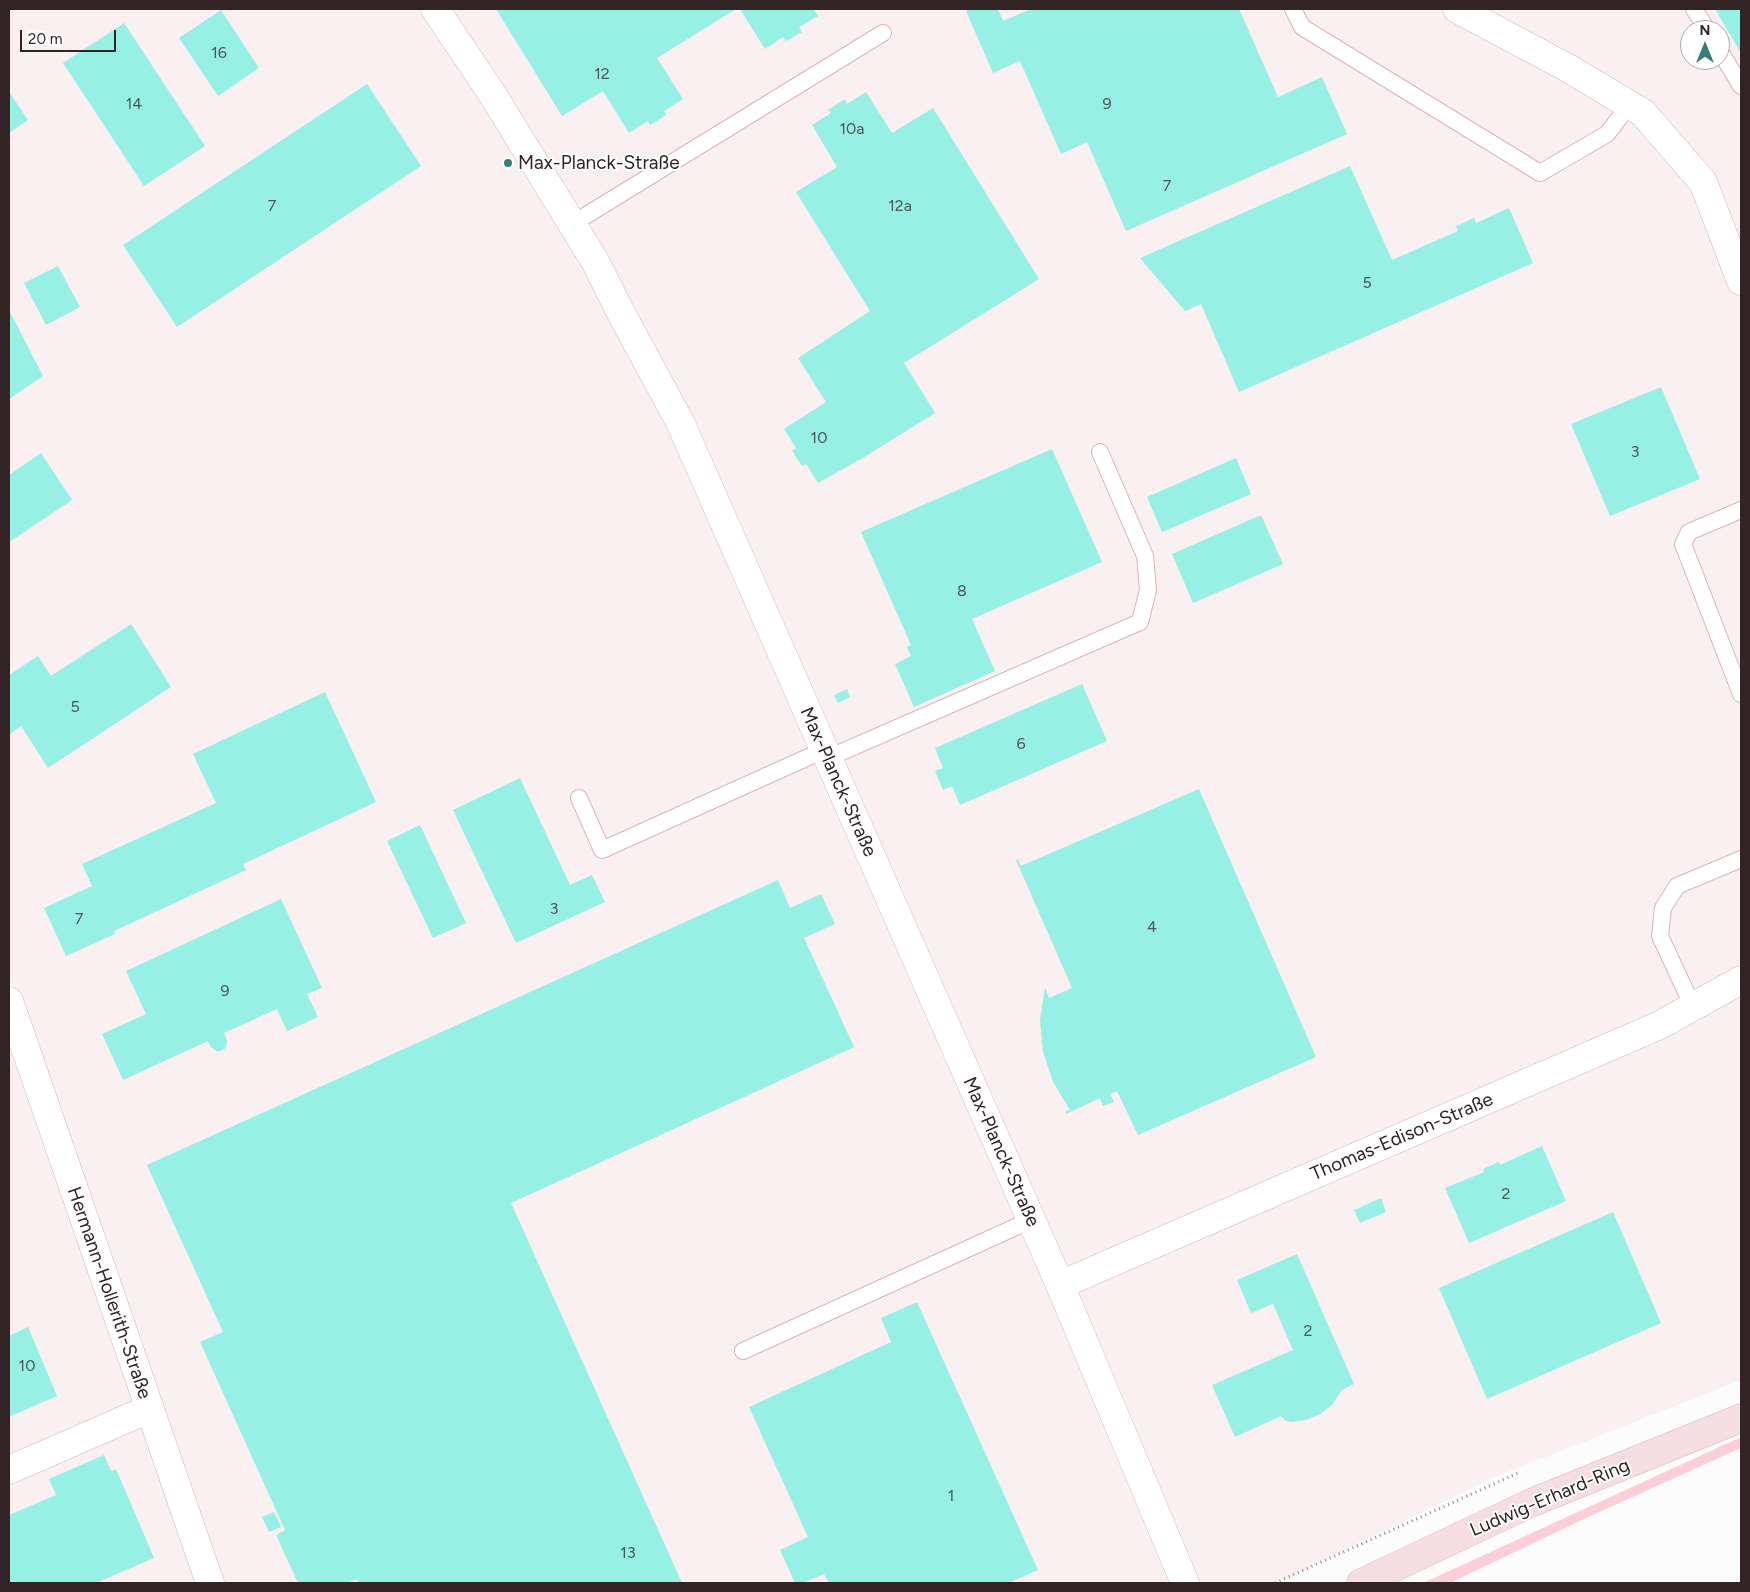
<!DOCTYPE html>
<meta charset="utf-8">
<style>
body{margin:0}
#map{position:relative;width:1750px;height:1592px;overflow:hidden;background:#fcfcfc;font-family:Figtree,sans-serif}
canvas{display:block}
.frame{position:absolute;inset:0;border:10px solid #322325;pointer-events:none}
.north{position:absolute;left:1680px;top:20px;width:50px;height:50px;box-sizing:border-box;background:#fff;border:1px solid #ada7a8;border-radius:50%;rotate:0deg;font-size:14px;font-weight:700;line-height:20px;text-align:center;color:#322325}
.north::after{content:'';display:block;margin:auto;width:18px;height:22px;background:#377d75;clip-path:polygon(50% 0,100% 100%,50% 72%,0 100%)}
.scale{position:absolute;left:20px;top:30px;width:96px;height:22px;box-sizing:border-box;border:2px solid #322325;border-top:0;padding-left:6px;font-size:15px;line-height:18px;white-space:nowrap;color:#322325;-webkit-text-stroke:4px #fff;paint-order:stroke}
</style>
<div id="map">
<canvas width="1750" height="1592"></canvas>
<div class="frame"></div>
<div class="north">N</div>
<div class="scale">20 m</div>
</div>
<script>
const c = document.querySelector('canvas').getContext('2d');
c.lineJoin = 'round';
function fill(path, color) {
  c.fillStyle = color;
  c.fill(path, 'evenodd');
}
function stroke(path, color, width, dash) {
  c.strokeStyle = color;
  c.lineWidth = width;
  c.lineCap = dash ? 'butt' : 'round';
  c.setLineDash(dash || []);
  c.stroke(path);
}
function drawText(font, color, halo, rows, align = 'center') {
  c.font = font + ' Figtree,sans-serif';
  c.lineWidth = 4;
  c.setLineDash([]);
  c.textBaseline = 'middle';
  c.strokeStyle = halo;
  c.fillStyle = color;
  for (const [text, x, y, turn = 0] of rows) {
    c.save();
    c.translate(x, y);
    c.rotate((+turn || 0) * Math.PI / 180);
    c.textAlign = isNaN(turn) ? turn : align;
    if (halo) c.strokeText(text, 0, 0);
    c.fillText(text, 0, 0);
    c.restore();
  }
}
const built = new Path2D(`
 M 9,9 L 1741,9 L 1741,1380 L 1495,1477 L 1276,1583 L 9,1583 ZM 1690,30 L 1720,30 L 1720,60 L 1690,60 Z`);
const green = new Path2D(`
 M 1741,1437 L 1741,1448 L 1586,1518 L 1450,1583 L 1423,1583 Z`);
const building = new Path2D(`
 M 496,9 L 736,9 L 657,58 L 683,99 L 664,111 L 666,115 L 650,125 L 648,121 L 629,133 L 603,91 L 562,116 Z
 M 740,9 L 814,9 L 818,16 L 799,27 L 802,32 L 786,41 L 783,37 L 765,49 Z
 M 972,9 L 998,9 L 1003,21 L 1031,9 L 1239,9 L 1278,97 L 1322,77 L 1347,134 L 1126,231 L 1087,142 L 1061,154 L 1020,61 L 993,73 L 966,11 Z
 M 1715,9 L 1741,9 L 1741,53 Z
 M 221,10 L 259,68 L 218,96 L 179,38 Z
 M 124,23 L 205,146 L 144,186 L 63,63 Z
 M 367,84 L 421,166 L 177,327 L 123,245 Z
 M 9,92 L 28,120 L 9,133 Z
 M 866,92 L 892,133 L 933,108 L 1039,279 L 904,363 L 935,413 L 861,459 L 818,483 L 806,464 L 802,466 L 792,451 L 796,448 L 784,429 L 826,402 L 798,358 L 870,311 L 796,192 L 837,167 L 812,125 L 831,113 L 828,110 L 845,99 L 847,104 Z
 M 1350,166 L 1392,260 L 1458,231 L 1456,226 L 1474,218 L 1476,223 L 1509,208 L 1533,263 L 1239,392 L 1201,304 L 1185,311 L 1140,258 Z
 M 58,266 L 80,307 L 46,325 L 24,283 Z
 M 9,310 L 43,376 L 9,399 Z
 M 1661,387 L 1700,479 L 1610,516 L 1571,424 Z
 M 1052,449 L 1102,562 L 972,619 L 995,671 L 914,707 L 895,664 L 911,656 L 907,647 L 911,645 L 861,532 Z
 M 41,453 L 72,500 L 9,542 L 9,475 Z
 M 1236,458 L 1251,494 L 1162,532 L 1147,497 Z
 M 1261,515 L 1283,564 L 1193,603 L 1172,554 Z
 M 131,624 L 171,687 L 48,768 L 21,726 L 9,735 L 9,675 L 38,656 L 51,676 Z
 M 1082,684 L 1107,741 L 960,805 L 952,786 L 943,790 L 935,771 L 943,768 L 935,748 Z
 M 847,689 L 850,697 L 838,703 L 834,695 Z
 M 325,692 L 376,802 L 243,864 L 246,870 L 114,931 L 115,934 L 66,956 L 44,908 L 92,886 L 82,864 L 216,803 L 193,754 Z
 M 520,778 L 570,885 L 592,875 L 605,902 L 516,943 L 453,810 Z
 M 1199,789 L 1316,1057 L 1138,1135 L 1117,1091 L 1110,1094 L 1114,1102 L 1103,1106 L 1100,1098 L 1066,1114 L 1066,1111 L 1070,1110 L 1053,1082 L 1043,1052 L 1040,1020 L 1045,987 L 1049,998 L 1072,988 L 1016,860 L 1018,859 L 1021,866 Z
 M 420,825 L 466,923 L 433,938 L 387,841 Z
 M 778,880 L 790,908 L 821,894 L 835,924 L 804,938 L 854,1047 L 511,1203 L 682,1583 L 359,1583 L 357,1579 L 347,1583 L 298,1583 L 276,1535 L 285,1530 L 200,1342 L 223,1332 L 147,1165 Z
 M 281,899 L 322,988 L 307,994 L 318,1017 L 287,1031 L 277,1009 L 224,1033 L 227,1040 L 226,1048 L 218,1052 L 211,1047 L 208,1041 L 123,1080 L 102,1034 L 146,1014 L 126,971 Z
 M 1542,1146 L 1566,1201 L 1469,1243 L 1445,1188 L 1484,1172 L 1483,1169 L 1499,1162 L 1500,1165 Z
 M 1381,1198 L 1386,1212 L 1360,1223 L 1354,1210 Z
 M 1613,1212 L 1661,1323 L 1487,1399 L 1439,1288 Z
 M 1297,1254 L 1354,1384 L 1342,1390 L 1332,1405 L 1320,1414 L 1306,1420 L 1292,1422 L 1286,1421 L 1281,1416 L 1235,1437 L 1212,1385 L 1293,1350 L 1273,1304 L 1251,1313 L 1237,1280 Z
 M 917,1302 L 1038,1570 L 1008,1583 L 829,1583 L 824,1574 L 803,1583 L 795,1583 L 780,1550 L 808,1537 L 749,1407 L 891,1342 L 881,1318 Z
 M 28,1327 L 57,1396 L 9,1417 L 9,1336 Z
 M 104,1455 L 111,1471 L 116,1469 L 154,1558 L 96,1583 L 9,1583 L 9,1515 L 56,1495 L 49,1479 Z
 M 274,1512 L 281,1527 L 269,1532 L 262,1517 Z`);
const path = new Path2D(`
 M 1275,1583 L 1518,1473`);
const service = new Path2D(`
 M 1293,9 L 1302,27 L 1540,173 L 1607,134 L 1629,105
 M 1694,9 L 1707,30
 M 1720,51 L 1741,86
 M 572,224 L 883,33
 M 1741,510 L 1689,532 L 1683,544 L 1741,694
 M 828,758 L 1140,622 L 1148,590 L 1145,556 L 1100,452
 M 579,798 L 602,850 L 824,750
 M 1693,1007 L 1660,936 L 1663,908 L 1677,886 L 1741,859
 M 743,1351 L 1031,1220`);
const minor = new Path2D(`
 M 435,9 L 491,92 L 596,263 L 621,313 L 680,422 L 1060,1285 L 1185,1583
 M 1457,9 L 1568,68 L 1643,113 L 1703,182 L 1741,281
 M 9,1001 L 210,1583
 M 1060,1285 L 1660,1025 L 1741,980
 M 9,1470 L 149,1409`);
const secondary = new Path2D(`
 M 1361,1583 L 1533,1502 L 1741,1418`);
const markers = [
 [508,163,5,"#377d75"]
];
const numberNames = [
 ["16",219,53],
 ["12",602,74],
 ["14",134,104],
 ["9",1107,104],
 ["10a",852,129],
 ["7",1167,186],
 ["7",272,206],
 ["12a",900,206],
 ["5",1367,283],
 ["10",819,438],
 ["3",1635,452],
 ["8",962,591],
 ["5",75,707],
 ["6",1021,744],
 ["3",554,909],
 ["7",79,919],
 ["4",1152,927],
 ["9",225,991],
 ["2",1506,1194],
 ["2",1308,1331],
 ["10",27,1366],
 ["1",951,1496],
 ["13",628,1553]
];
const poiNames = [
 ["Max-Planck-Straße",518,163]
];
const streetNames = [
 ["Max-Planck-Straße",838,782,66],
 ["Thomas-Edison-Straße",1402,1137,-23],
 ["Max-Planck-Straße",1001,1152,66],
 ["Hermann-Hollerith-Straße",109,1293,71],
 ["Ludwig-Erhard-Ring",1550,1498,-23]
];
fill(built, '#faeff1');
fill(green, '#fbcfd5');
fill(building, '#97f0e4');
stroke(service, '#dbb4b9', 18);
stroke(minor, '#dbb4b9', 29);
stroke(secondary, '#dbb4b9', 29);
stroke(path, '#8d8586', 3, [1, 4]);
stroke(service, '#fff', 16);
stroke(minor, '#fff', 28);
stroke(secondary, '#f4dee2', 28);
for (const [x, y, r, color] of markers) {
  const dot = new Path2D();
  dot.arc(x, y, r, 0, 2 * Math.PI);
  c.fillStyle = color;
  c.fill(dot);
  stroke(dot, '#fff', 2);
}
drawText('16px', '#4b5655', null, numberNames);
drawText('19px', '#322325', '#fff', poiNames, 'left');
drawText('19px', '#322325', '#fff', streetNames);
</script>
